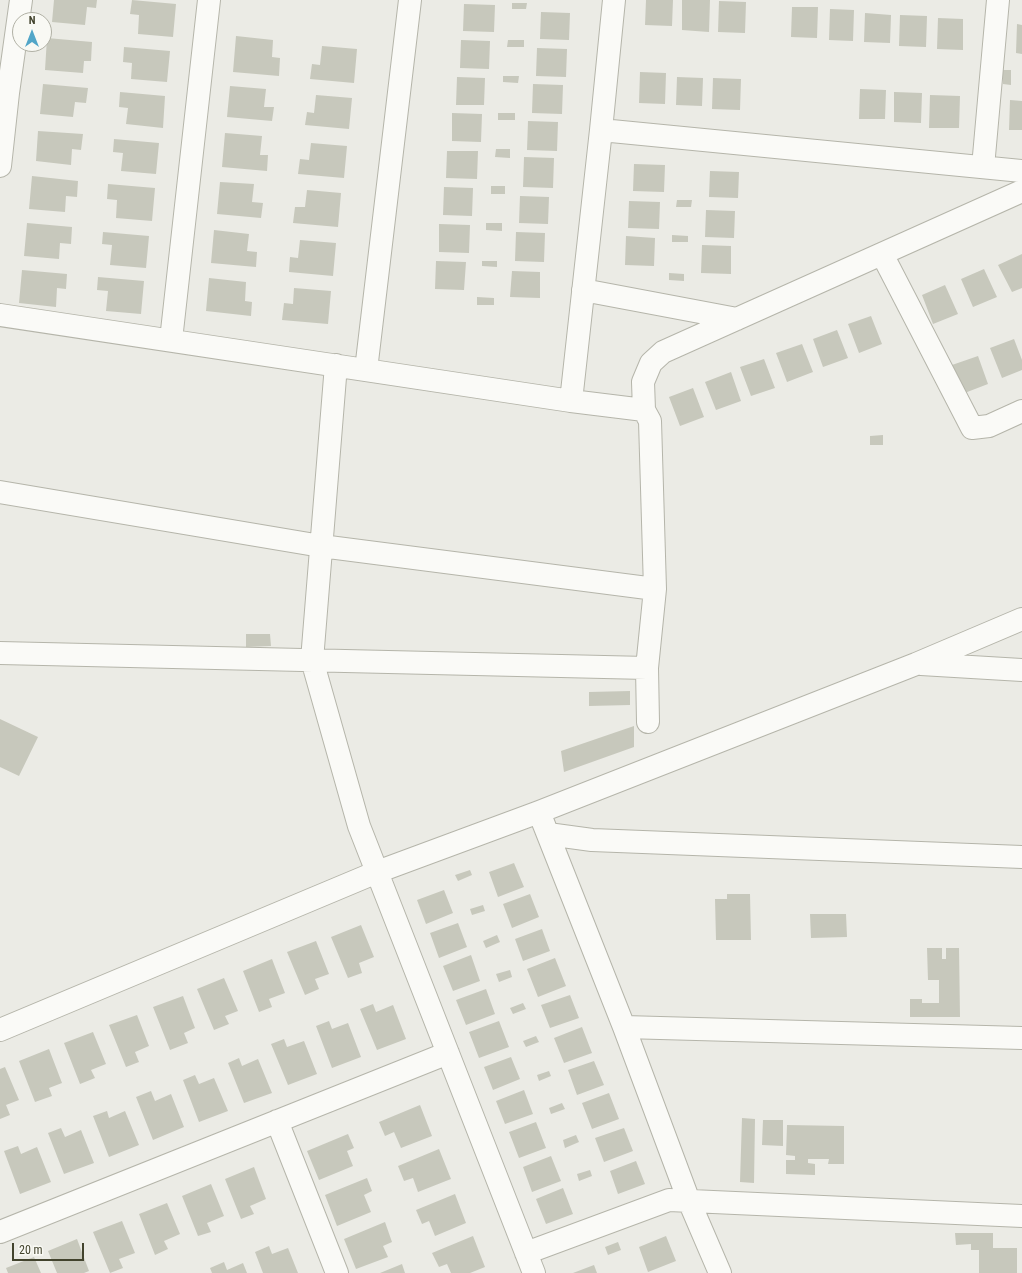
<!DOCTYPE html>
<style>
body{margin:0}
#map{position:relative;width:1022px;height:1273px;overflow:hidden;background:#ebebe5;font-family:"Roboto Condensed",sans-serif}
canvas{display:block}
.north{position:absolute;left:12px;top:12px;width:40px;height:40px;box-sizing:border-box;background:#f9f9f4;border:1px solid #b0b0a4;border-radius:50%;rotate:0deg;font-size:11px;font-weight:700;line-height:16px;text-align:center;color:#42432d}
.north::after{content:'';display:block;margin:auto;width:14px;height:18px;background:#52a6c8;clip-path:polygon(50% 0,100% 100%,50% 72%,0 100%)}
.scale{position:absolute;left:12px;top:1243px;width:72px;height:18px;box-sizing:border-box;border:2px solid #42432d;border-top:0;padding-left:5px;font-size:12px;line-height:14px;white-space:nowrap;color:#42432d;-webkit-text-stroke:3px #f9f9f4;paint-order:stroke}
</style>
<div id="map">
<canvas width="1022" height="1273"></canvas>
<div class="north">N</div>
<div class="scale">20 m</div>
</div>
<script>
const c = document.querySelector('canvas').getContext('2d');
c.lineJoin = 'round';
function fill(path, color) {
  c.fillStyle = color;
  c.fill(path, 'evenodd');
}
function stroke(path, color, width, dash) {
  c.strokeStyle = color;
  c.lineWidth = width;
  c.lineCap = dash ? 'butt' : 'round';
  c.setLineDash(dash || []);
  c.stroke(path);
}
const building = new Path2D(`
 M 54,0 L 97,0 L 96,8 L 87,7 L 85,25 L 52,22 Z
 M 132,0 L 176,4 L 173,37 L 138,34 L 139,15 L 130,14 Z
 M 646,0 L 673,0 L 672,26 L 645,25 Z
 M 682,0 L 710,0 L 709,32 L 682,30 Z
 M 719,1 L 746,2 L 745,33 L 718,32 Z
 M 512,3 L 527,3 L 526,9 L 512,9 Z
 M 464,4 L 495,5 L 494,32 L 463,31 Z
 M 792,7 L 818,7 L 817,38 L 791,37 Z
 M 830,9 L 854,10 L 853,41 L 829,40 Z
 M 541,12 L 570,13 L 569,40 L 540,39 Z
 M 865,13 L 891,15 L 890,43 L 864,42 Z
 M 900,15 L 927,16 L 926,47 L 899,46 Z
 M 938,18 L 963,19 L 963,50 L 937,49 Z
 M 1017,24 L 1022,25 L 1022,54 L 1016,53 Z
 M 236,36 L 273,40 L 272,57 L 280,58 L 279,76 L 233,72 Z
 M 47,38 L 92,42 L 91,61 L 84,61 L 83,73 L 45,70 Z
 M 461,40 L 490,41 L 489,69 L 460,68 Z
 M 508,40 L 524,40 L 524,47 L 507,47 Z
 M 322,46 L 357,49 L 354,83 L 310,79 L 312,64 L 320,65 Z
 M 124,47 L 170,51 L 167,82 L 131,79 L 132,63 L 123,62 Z
 M 537,48 L 567,49 L 566,77 L 536,76 Z
 M 1003,70 L 1011,70 L 1011,85 L 1003,84 Z
 M 640,72 L 666,73 L 665,104 L 639,103 Z
 M 503,76 L 519,76 L 518,83 L 503,82 Z
 M 457,77 L 485,78 L 484,105 L 456,105 Z
 M 677,77 L 703,78 L 702,106 L 676,105 Z
 M 713,78 L 741,79 L 740,110 L 712,109 Z
 M 43,84 L 88,88 L 86,103 L 75,102 L 73,117 L 40,114 Z
 M 533,84 L 563,85 L 562,114 L 532,113 Z
 M 230,86 L 266,89 L 264,107 L 274,107 L 272,121 L 227,117 Z
 M 860,89 L 886,90 L 885,119 L 859,119 Z
 M 120,92 L 165,96 L 163,128 L 126,124 L 128,108 L 119,107 Z
 M 894,92 L 922,93 L 921,123 L 894,122 Z
 M 316,95 L 352,98 L 349,129 L 305,125 L 307,112 L 314,113 Z
 M 930,95 L 960,96 L 959,128 L 929,128 Z
 M 1010,100 L 1022,101 L 1022,130 L 1009,130 Z
 M 452,113 L 482,114 L 481,142 L 452,141 Z
 M 498,113 L 515,113 L 515,120 L 498,120 Z
 M 528,121 L 558,122 L 557,151 L 527,150 Z
 M 38,131 L 83,134 L 81,150 L 72,149 L 71,165 L 36,161 Z
 M 225,133 L 262,136 L 260,155 L 268,155 L 267,171 L 222,167 Z
 M 114,139 L 159,143 L 156,174 L 121,171 L 123,153 L 113,152 Z
 M 311,143 L 347,146 L 344,178 L 298,174 L 300,159 L 309,160 Z
 M 496,149 L 510,149 L 510,158 L 495,157 Z
 M 447,151 L 478,151 L 477,179 L 446,178 Z
 M 524,157 L 554,158 L 553,188 L 523,187 Z
 M 634,164 L 665,165 L 664,192 L 633,191 Z
 M 710,171 L 739,172 L 738,198 L 709,197 Z
 M 32,176 L 78,181 L 77,197 L 66,196 L 65,212 L 29,209 Z
 M 220,182 L 254,184 L 252,202 L 263,203 L 261,218 L 217,214 Z
 M 108,184 L 155,188 L 152,221 L 116,218 L 117,200 L 107,199 Z
 M 491,186 L 505,186 L 505,194 L 491,194 Z
 M 444,187 L 473,188 L 472,216 L 443,215 Z
 M 307,190 L 341,193 L 338,227 L 293,223 L 295,207 L 305,207 Z
 M 520,196 L 549,197 L 548,224 L 519,223 Z
 M 677,200 L 692,200 L 691,207 L 676,207 Z
 M 629,201 L 660,202 L 659,229 L 628,228 Z
 M 706,210 L 735,211 L 734,238 L 705,237 Z
 M 27,223 L 72,227 L 71,244 L 60,243 L 59,259 L 24,256 Z
 M 486,223 L 502,223 L 502,231 L 486,230 Z
 M 439,224 L 470,225 L 469,253 L 439,252 Z
 M 214,230 L 249,234 L 247,251 L 257,252 L 256,267 L 211,263 Z
 M 103,232 L 149,236 L 146,268 L 110,265 L 112,245 L 102,244 Z
 M 516,232 L 545,233 L 544,262 L 515,261 Z
 M 672,235 L 688,236 L 688,242 L 672,242 Z
 M 626,236 L 655,238 L 654,266 L 625,265 Z
 M 300,240 L 336,243 L 333,276 L 289,272 L 290,257 L 298,258 Z
 M 702,245 L 731,246 L 731,274 L 701,273 Z
 M 1022,254 L 1022,288 L 1012,292 L 998,265 Z
 M 436,261 L 466,262 L 464,290 L 435,289 Z
 M 482,261 L 497,261 L 497,267 L 482,266 Z
 M 984,269 L 997,297 L 973,307 L 961,279 Z
 M 22,270 L 67,274 L 66,289 L 57,288 L 56,307 L 19,303 Z
 M 512,271 L 540,272 L 540,298 L 510,297 Z
 M 669,273 L 684,274 L 684,281 L 669,280 Z
 M 98,277 L 144,281 L 141,314 L 106,311 L 108,291 L 97,290 Z
 M 209,278 L 246,282 L 245,301 L 252,302 L 251,316 L 206,311 Z
 M 945,285 L 958,314 L 933,324 L 922,295 Z
 M 294,288 L 331,291 L 328,324 L 282,320 L 284,303 L 293,304 Z
 M 477,297 L 494,298 L 494,305 L 477,305 Z
 M 871,316 L 882,344 L 859,353 L 848,324 Z
 M 837,330 L 848,358 L 823,367 L 813,339 Z
 M 1014,339 L 1022,360 L 1022,370 L 1002,378 L 990,348 Z
 M 802,344 L 813,372 L 787,382 L 776,353 Z
 M 978,356 L 988,384 L 962,394 L 952,365 Z
 M 764,359 L 775,388 L 751,396 L 740,367 Z
 M 731,372 L 741,401 L 716,410 L 705,382 Z
 M 693,388 L 704,417 L 680,426 L 669,397 Z
 M 883,435 L 883,445 L 870,445 L 870,436 Z
 M 246,634 L 270,634 L 271,646 L 246,647 Z
 M 630,691 L 630,705 L 589,706 L 589,692 Z
 M 0,719 L 38,737 L 19,776 L 0,767 Z
 M 634,726 L 634,747 L 564,772 L 561,751 Z
 M 514,863 L 524,887 L 498,897 L 489,872 Z
 M 470,870 L 472,875 L 458,881 L 455,875 Z
 M 444,890 L 453,913 L 426,924 L 417,900 Z
 M 530,894 L 539,917 L 512,928 L 503,904 Z
 M 727,894 L 750,894 L 751,940 L 716,940 L 715,899 L 727,899 Z
 M 483,905 L 485,911 L 472,915 L 470,909 Z
 M 810,914 L 846,914 L 847,937 L 811,938 Z
 M 458,923 L 467,947 L 439,958 L 430,933 Z
 M 361,925 L 374,957 L 359,963 L 362,973 L 348,978 L 331,937 Z
 M 542,929 L 550,951 L 523,961 L 515,939 Z
 M 497,935 L 500,942 L 486,948 L 483,941 Z
 M 316,941 L 329,974 L 315,979 L 319,989 L 305,995 L 287,952 Z
 M 927,948 L 942,948 L 942,959 L 946,959 L 946,948 L 959,948 L 960,1017 L 910,1017 L 910,999 L 922,999 L 922,1003 L 939,1003 L 939,980 L 928,980 Z
 M 471,955 L 480,981 L 453,991 L 443,966 Z
 M 555,958 L 566,986 L 538,997 L 527,969 Z
 M 272,959 L 285,993 L 269,999 L 272,1007 L 259,1012 L 243,971 Z
 M 510,970 L 512,977 L 499,982 L 496,974 Z
 M 224,978 L 238,1011 L 225,1016 L 229,1024 L 214,1030 L 197,989 Z
 M 486,989 L 495,1014 L 466,1025 L 456,1000 Z
 M 570,995 L 579,1018 L 550,1028 L 541,1005 Z
 M 183,996 L 195,1028 L 184,1033 L 188,1043 L 170,1050 L 153,1007 Z
 M 523,1003 L 526,1009 L 513,1014 L 510,1008 Z
 M 373,1004 L 376,1012 L 393,1005 L 406,1039 L 377,1050 L 360,1009 Z
 M 137,1015 L 149,1046 L 135,1052 L 139,1062 L 126,1067 L 109,1025 Z
 M 329,1021 L 332,1029 L 348,1023 L 361,1057 L 332,1068 L 316,1026 Z
 M 499,1021 L 509,1047 L 479,1058 L 469,1032 Z
 M 582,1027 L 592,1053 L 564,1063 L 554,1038 Z
 M 93,1032 L 106,1064 L 91,1070 L 95,1078 L 80,1084 L 64,1043 Z
 M 536,1036 L 539,1042 L 526,1047 L 523,1041 Z
 M 284,1039 L 287,1047 L 304,1041 L 317,1074 L 288,1085 L 271,1044 Z
 M 49,1049 L 62,1083 L 49,1088 L 52,1096 L 35,1102 L 19,1061 Z
 M 511,1057 L 520,1079 L 493,1090 L 484,1067 Z
 M 239,1058 L 242,1066 L 258,1059 L 272,1093 L 244,1103 L 228,1063 Z
 M 594,1061 L 604,1085 L 577,1095 L 568,1070 Z
 M 5,1067 L 19,1100 L 6,1105 L 10,1115 L 0,1119 L 0,1069 Z
 M 549,1071 L 551,1076 L 539,1081 L 537,1075 Z
 M 195,1075 L 199,1084 L 214,1078 L 228,1111 L 199,1122 L 183,1080 Z
 M 524,1090 L 533,1114 L 505,1124 L 496,1101 Z
 M 151,1091 L 155,1101 L 171,1094 L 184,1127 L 153,1140 L 136,1097 Z
 M 609,1093 L 619,1119 L 592,1129 L 582,1103 Z
 M 562,1103 L 565,1109 L 551,1114 L 549,1108 Z
 M 420,1105 L 432,1136 L 401,1148 L 394,1132 L 385,1136 L 379,1122 Z
 M 107,1111 L 109,1118 L 125,1111 L 139,1145 L 109,1157 L 93,1116 Z
 M 742,1118 L 755,1119 L 754,1183 L 740,1182 Z
 M 763,1120 L 783,1120 L 783,1146 L 762,1145 Z
 M 536,1122 L 546,1148 L 519,1158 L 509,1132 Z
 M 787,1125 L 844,1126 L 844,1164 L 828,1164 L 829,1159 L 808,1159 L 808,1163 L 815,1164 L 815,1175 L 786,1174 L 786,1160 L 795,1160 L 795,1156 L 786,1155 Z
 M 61,1128 L 65,1137 L 81,1130 L 94,1163 L 64,1174 L 48,1133 Z
 M 624,1128 L 633,1151 L 604,1162 L 595,1138 Z
 M 348,1134 L 354,1148 L 347,1151 L 353,1166 L 319,1180 L 307,1151 Z
 M 576,1135 L 579,1142 L 565,1148 L 563,1140 Z
 M 18,1146 L 21,1154 L 37,1147 L 51,1182 L 20,1194 L 4,1151 Z
 M 439,1149 L 451,1179 L 418,1192 L 413,1178 L 404,1181 L 398,1166 Z
 M 551,1156 L 561,1181 L 532,1192 L 523,1167 Z
 M 636,1161 L 645,1184 L 618,1194 L 610,1171 Z
 M 254,1167 L 266,1199 L 250,1206 L 254,1214 L 241,1219 L 225,1179 Z
 M 590,1170 L 592,1176 L 579,1181 L 577,1174 Z
 M 367,1178 L 372,1191 L 364,1195 L 371,1212 L 337,1226 L 325,1195 Z
 M 211,1184 L 224,1216 L 207,1223 L 211,1232 L 198,1236 L 182,1196 Z
 M 563,1188 L 573,1214 L 546,1224 L 536,1199 Z
 M 455,1194 L 466,1223 L 435,1236 L 429,1221 L 422,1224 L 416,1210 Z
 M 167,1203 L 180,1234 L 164,1241 L 168,1249 L 155,1255 L 139,1214 Z
 M 122,1221 L 135,1253 L 119,1259 L 123,1268 L 110,1273 L 93,1232 Z
 M 385,1222 L 392,1242 L 383,1246 L 388,1257 L 356,1269 L 344,1239 Z
 M 955,1233 L 993,1233 L 993,1248 L 1017,1248 L 1017,1273 L 979,1273 L 979,1250 L 971,1250 L 971,1244 L 956,1245 Z
 M 473,1236 L 485,1267 L 470,1273 L 451,1273 L 447,1264 L 439,1267 L 432,1253 Z
 M 666,1236 L 676,1261 L 648,1272 L 639,1247 Z
 M 77,1239 L 89,1271 L 84,1273 L 57,1273 L 48,1251 Z
 M 618,1242 L 621,1250 L 608,1255 L 605,1247 Z
 M 269,1246 L 272,1254 L 288,1248 L 298,1273 L 263,1273 L 255,1252 Z
 M 34,1257 L 41,1273 L 8,1273 L 6,1268 Z
 M 224,1262 L 227,1270 L 243,1263 L 247,1273 L 212,1273 L 210,1268 Z
 M 402,1264 L 405,1273 L 380,1273 Z
 M 594,1265 L 597,1273 L 573,1273 Z`);
const minor = new Path2D(`
 M 0,92 L 8,93 L 0,166
 M 8,93 L 21,0
 M 601,130 L 1022,171
 M 983,167 L 998,0
 M 882,254 L 972,428 L 989,426 L 1022,411
 M 583,290 L 737,319
 M 0,315 L 571,401 L 644,410 L 650,421 L 655,589 L 647,668 L 648,722
 M 171,340 L 209,0
 M 336,365 L 312,660 L 359,826 L 534,1273
 M 366,370 L 410,0
 M 571,401 L 601,130 L 614,0
 M 644,410 L 643,382 L 651,363 L 663,352 L 1022,191
 M 0,492 L 321,546 L 655,589
 M 0,653 L 647,668
 M 921,664 L 1022,670
 M 539,812 L 624,1027 L 689,1201 L 720,1273
 M 548,834 L 592,840 L 1022,857
 M 624,1027 L 1022,1038
 M 0,1030 L 377,872 L 539,812 L 916,664 L 1022,619
 M 277,1121 L 337,1273
 M 0,1232 L 448,1053
 M 526,1253 L 669,1200 L 1022,1216`);
fill(building, '#c7c8bc');
stroke(minor, '#b5b5aa', 24);
stroke(minor, '#fafaf7', 22);
</script>
